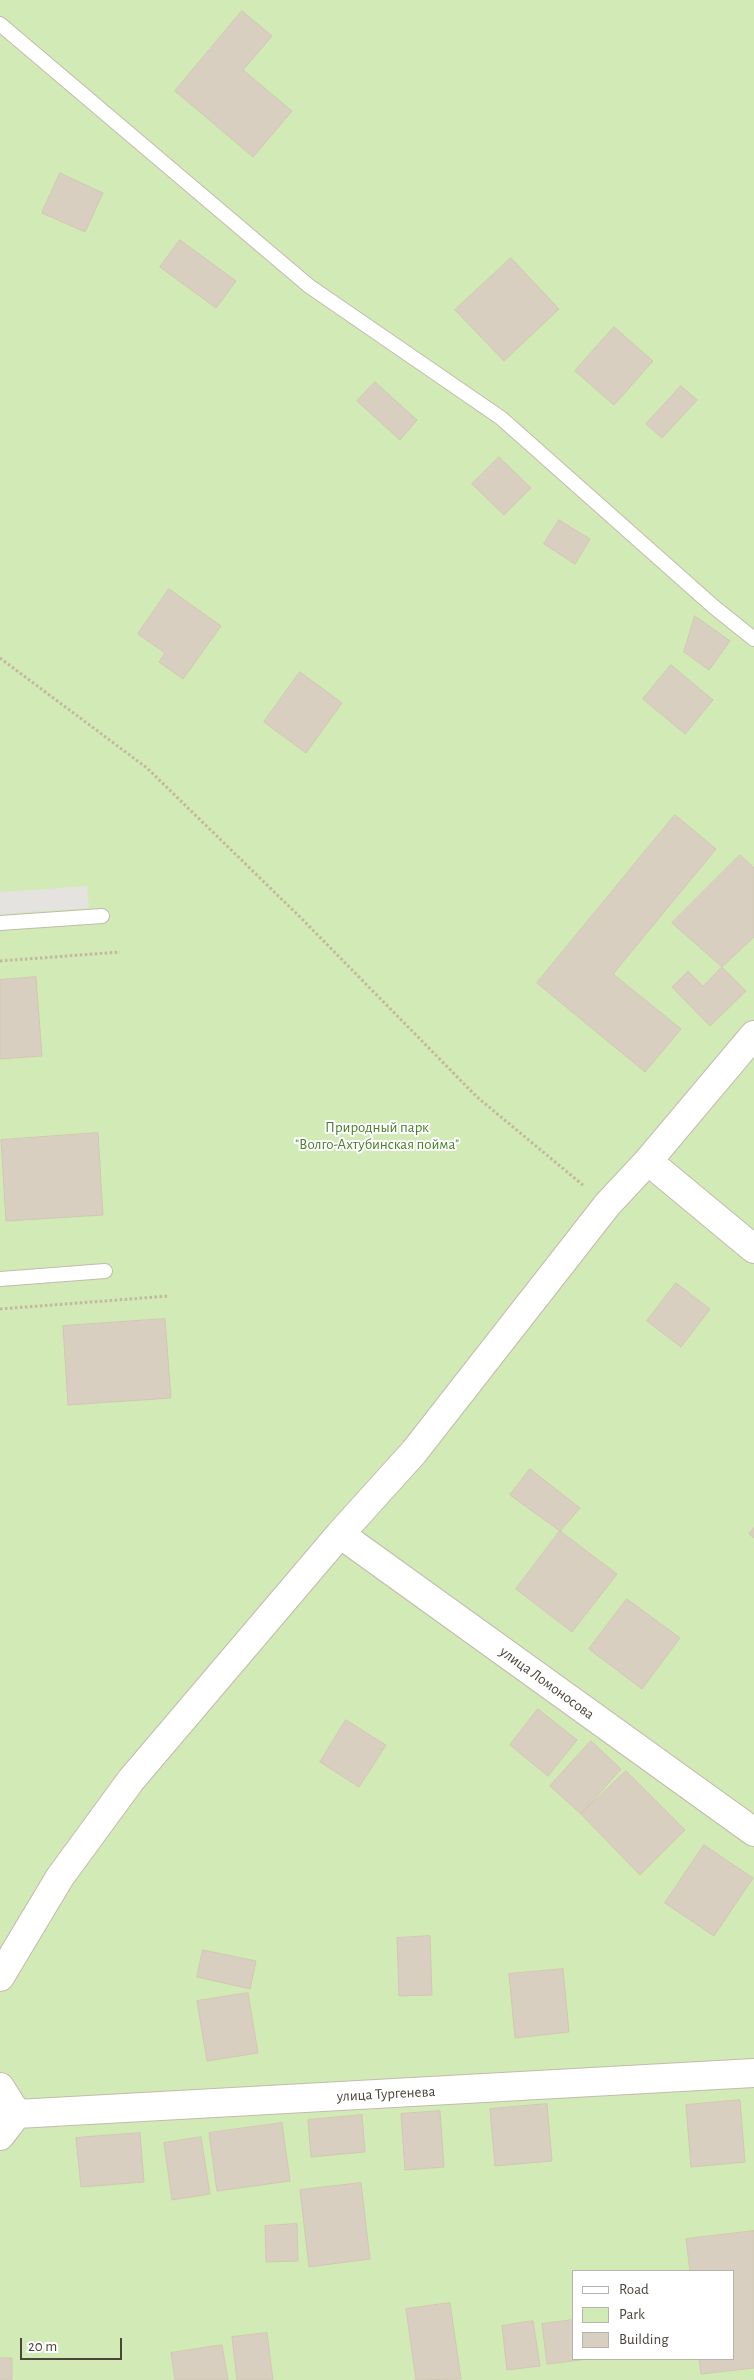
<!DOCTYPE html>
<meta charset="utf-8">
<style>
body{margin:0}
#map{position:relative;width:754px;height:2380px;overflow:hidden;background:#f6f3ec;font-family:"Alegreya Sans",sans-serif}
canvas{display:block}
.legend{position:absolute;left:572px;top:2270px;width:162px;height:90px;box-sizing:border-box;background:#fff;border:1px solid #b7b4b0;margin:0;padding:6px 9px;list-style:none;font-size:15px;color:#4b4439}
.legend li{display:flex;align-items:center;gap:10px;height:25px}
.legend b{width:25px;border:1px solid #b7b4b0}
.scale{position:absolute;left:20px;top:2338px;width:102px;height:22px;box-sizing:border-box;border:2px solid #4b4439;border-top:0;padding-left:6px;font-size:15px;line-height:18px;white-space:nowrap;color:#4b4439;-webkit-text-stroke:4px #fff;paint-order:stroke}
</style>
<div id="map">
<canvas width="754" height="2380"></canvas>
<ul class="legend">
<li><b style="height:6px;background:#fff"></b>Road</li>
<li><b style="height:14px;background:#d2eab5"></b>Park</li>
<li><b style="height:14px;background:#d8cfc1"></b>Building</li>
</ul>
<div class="scale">20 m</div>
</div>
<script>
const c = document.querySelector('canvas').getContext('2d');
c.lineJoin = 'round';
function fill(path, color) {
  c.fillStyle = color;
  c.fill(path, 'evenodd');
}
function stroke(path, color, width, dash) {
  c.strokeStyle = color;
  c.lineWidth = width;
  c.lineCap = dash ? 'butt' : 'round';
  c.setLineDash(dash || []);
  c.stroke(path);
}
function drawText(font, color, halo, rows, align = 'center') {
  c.font = font + ' "Alegreya Sans",sans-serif';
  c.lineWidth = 4;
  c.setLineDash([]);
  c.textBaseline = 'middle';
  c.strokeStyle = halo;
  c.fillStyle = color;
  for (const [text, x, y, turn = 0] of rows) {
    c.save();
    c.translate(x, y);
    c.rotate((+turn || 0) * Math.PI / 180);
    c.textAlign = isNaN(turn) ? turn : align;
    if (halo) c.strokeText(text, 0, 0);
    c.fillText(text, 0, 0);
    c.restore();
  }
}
const green = new Path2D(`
 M 0,0 L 754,0 L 754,2380 L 0,2380 ZM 573,2271 L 733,2271 L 733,2359 L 573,2359 Z`);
const parking = new Path2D(`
 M 87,886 L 89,908 L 0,914 L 0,892 Z`);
const building = new Path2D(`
 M 242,11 L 272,36 L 243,70 L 292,111 L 253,157 L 175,91 Z
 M 60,173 L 103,193 L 85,232 L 42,213 Z
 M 180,240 L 236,281 L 216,308 L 160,267 Z
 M 511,258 L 559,309 L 504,361 L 455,310 Z
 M 614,327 L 653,361 L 614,405 L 575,371 Z
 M 375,382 L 417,420 L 400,440 L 357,401 Z
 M 681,386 L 697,400 L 662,438 L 646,424 Z
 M 499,457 L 531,488 L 504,515 L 472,484 Z
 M 559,520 L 590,539 L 575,564 L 544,544 Z
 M 169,589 L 221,626 L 183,679 L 159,662 L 165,653 L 138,634 Z
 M 695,616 L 730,641 L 709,670 L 684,652 Z
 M 671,665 L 713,700 L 685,734 L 643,699 Z
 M 300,672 L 342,703 L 306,753 L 264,722 Z
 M 675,815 L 716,849 L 613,974 L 681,1029 L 645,1072 L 537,983 Z
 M 740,855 L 754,868 L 754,937 L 722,967 L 672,923 Z
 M 722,967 L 746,991 L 710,1026 L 672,987 L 688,971 L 703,986 Z
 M 36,977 L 42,1056 L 0,1059 L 0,980 Z
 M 98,1133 L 103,1215 L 6,1221 L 1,1140 Z
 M 676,1283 L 710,1309 L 681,1347 L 647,1321 Z
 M 165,1319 L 171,1398 L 68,1405 L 63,1326 Z
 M 530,1469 L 580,1508 L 560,1531 L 510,1495 Z
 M 754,1528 L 754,1538 L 749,1534 Z
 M 560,1531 L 617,1574 L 572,1632 L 516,1589 Z
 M 627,1599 L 680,1638 L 642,1689 L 589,1649 Z
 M 538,1709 L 577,1740 L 548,1776 L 510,1745 Z
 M 346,1720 L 386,1745 L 359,1787 L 320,1762 Z
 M 591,1741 L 621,1769 L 581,1814 L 550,1786 Z
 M 626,1771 L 685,1830 L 640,1875 L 581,1814 Z
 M 704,1845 L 753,1878 L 714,1936 L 665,1903 Z
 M 430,1936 L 432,1995 L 399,1996 L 397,1938 Z
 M 203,1950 L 256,1961 L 250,1989 L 197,1977 Z
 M 563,1969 L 569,2032 L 515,2038 L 509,1974 Z
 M 248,1993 L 258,2053 L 207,2061 L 197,2001 Z
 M 740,2100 L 745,2162 L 691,2167 L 686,2105 Z
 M 547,2104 L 552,2161 L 495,2166 L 490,2109 Z
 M 440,2111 L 444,2167 L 405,2170 L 401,2114 Z
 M 362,2115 L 365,2152 L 311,2157 L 308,2120 Z
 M 282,2123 L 290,2181 L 217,2191 L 209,2133 Z
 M 140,2133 L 144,2182 L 81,2187 L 76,2138 Z
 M 201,2137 L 210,2194 L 172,2200 L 164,2143 Z
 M 361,2183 L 370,2259 L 309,2267 L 300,2190 Z
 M 297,2224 L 298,2261 L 266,2262 L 265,2226 Z
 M 754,2231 L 754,2368 L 701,2374 L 699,2359 L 733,2359 L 733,2271 L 690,2271 L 686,2239 Z
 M 450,2303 L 461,2379 L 416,2380 L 406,2309 Z
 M 573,2320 L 573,2359 L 581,2360 L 547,2364 L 542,2324 Z
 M 533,2321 L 540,2366 L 507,2370 L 502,2326 Z
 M 267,2333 L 273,2380 L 237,2380 L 232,2337 Z
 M 222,2345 L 228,2380 L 175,2380 L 171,2353 Z
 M 0,2358 L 12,2358 L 12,2380 L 0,2380 Z`);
const path = new Path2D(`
 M 0,658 L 147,768 L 301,918 L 477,1097 L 584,1186
 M 0,961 L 120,952
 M 0,1309 L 169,1296`);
const service = new Path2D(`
 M 0,24 L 309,286 L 501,418 L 714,607 L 754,639
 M 0,923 L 102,916
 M 0,1279 L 105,1271`);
const minor = new Path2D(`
 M 648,1161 L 754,1249
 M 340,1534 L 754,1832
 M 0,1977 L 60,1877 L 131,1780 L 340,1534 L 414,1452 L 607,1205 L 648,1161 L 754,1035
 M 0,2087 L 17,2114 L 0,2136
 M 17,2114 L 754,2073`);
const parkNames = [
 ["Природный парк",377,1127],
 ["\"Волго-Ахтубинская пойма\"",377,1144]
];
const streetNames = [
 ["улица Ломоносова",547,1683,36],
 ["улица Тургенева",386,2094,-3]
];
fill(green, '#d2eab5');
fill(parking, '#e5e3e0');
fill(building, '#d8cfc1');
stroke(building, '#d3c7b4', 1);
stroke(service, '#c2bbae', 16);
stroke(minor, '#c2bbae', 30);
stroke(path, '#c4b79f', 3, [2.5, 2.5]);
stroke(service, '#fff', 14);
stroke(minor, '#fff', 28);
drawText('15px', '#4a7f2a', '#fff', parkNames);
drawText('15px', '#4b4439', '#fff', streetNames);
</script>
